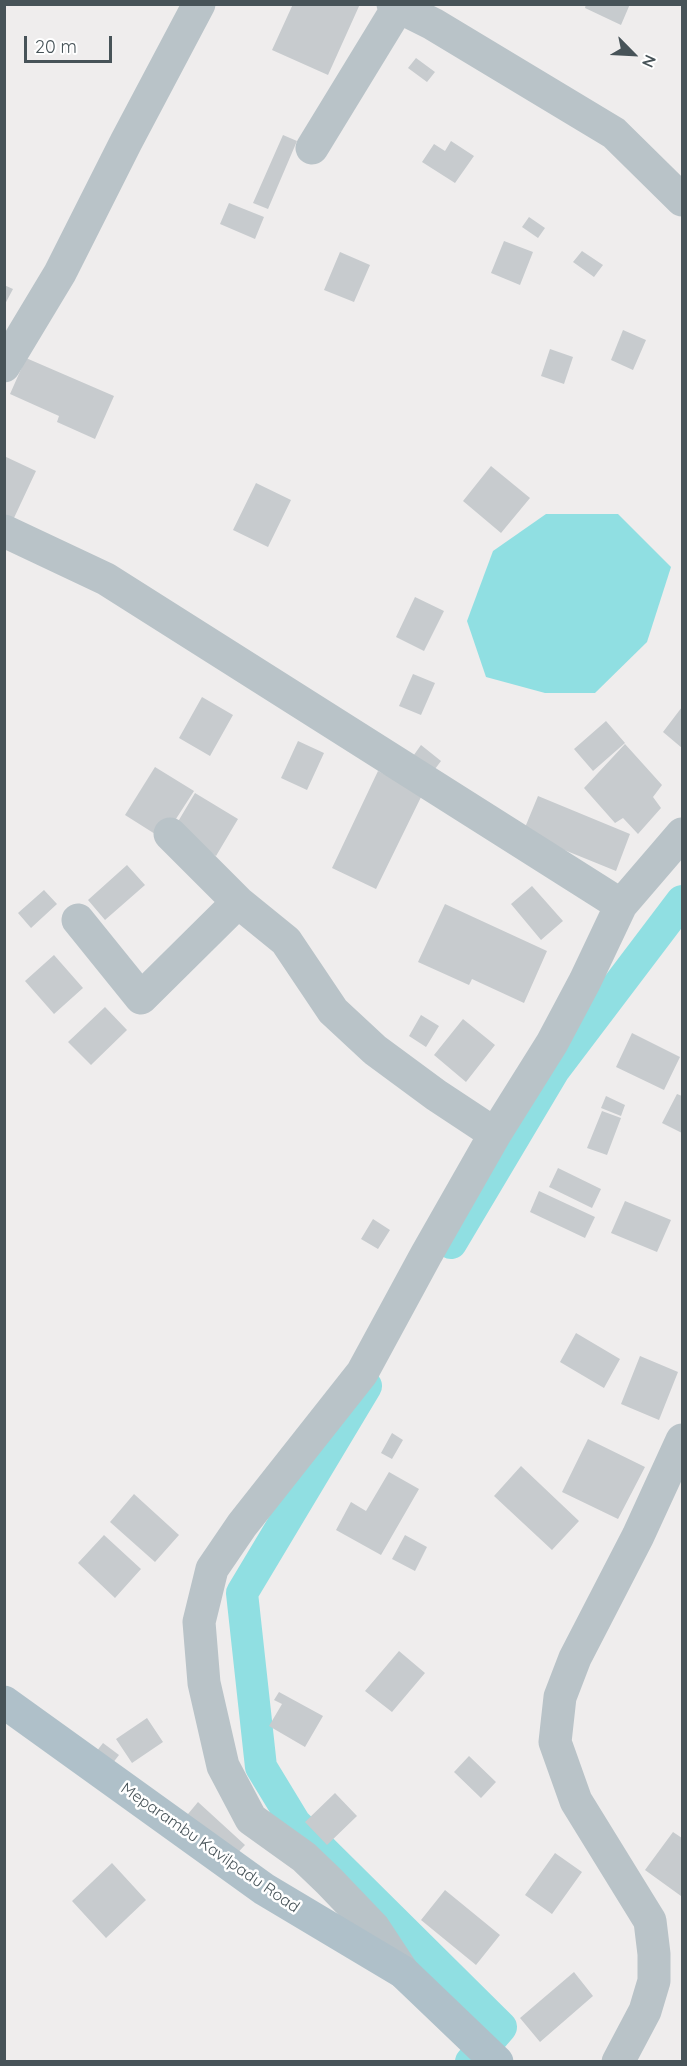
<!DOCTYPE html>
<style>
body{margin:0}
#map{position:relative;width:687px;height:2066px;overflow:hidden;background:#efeded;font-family:Quicksand,sans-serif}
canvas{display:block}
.frame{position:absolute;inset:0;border:6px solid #475358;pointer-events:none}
.north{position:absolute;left:603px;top:24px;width:60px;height:60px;-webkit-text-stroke:4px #fff;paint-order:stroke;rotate:114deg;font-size:16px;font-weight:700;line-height:24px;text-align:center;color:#475358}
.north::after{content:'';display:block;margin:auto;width:21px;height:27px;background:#475358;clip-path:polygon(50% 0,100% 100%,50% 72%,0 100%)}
.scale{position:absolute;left:24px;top:36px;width:88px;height:27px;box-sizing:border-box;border:3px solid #475358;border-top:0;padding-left:8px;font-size:18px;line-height:21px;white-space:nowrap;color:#475358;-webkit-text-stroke:4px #fff;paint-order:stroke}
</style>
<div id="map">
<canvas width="687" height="2066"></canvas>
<div class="frame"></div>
<div class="north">N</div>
<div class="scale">20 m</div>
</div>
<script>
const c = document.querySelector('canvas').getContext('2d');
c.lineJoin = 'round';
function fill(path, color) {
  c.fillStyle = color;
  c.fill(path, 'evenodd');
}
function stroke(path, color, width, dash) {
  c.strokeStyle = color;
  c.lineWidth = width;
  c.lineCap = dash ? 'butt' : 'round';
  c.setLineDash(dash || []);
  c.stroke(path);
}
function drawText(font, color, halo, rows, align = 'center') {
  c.font = font + ' Quicksand,sans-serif';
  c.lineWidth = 5;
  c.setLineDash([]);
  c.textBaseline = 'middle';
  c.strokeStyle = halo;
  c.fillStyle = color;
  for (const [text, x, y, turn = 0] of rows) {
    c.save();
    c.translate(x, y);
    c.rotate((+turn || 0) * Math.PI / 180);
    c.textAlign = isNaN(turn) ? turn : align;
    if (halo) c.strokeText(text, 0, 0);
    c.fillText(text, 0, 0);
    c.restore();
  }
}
const water = new Path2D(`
 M 546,514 L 618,514 L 671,567 L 647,642 L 595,693 L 545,693 L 486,677 L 467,621 L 493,551 Z`);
const canal = new Path2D(`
 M 451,1243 L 554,1070 L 682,901
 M 366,1386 L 242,1593 L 261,1767 L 295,1823 L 501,2027 L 471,2062`);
const building = new Path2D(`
 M 293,4 L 360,4 L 328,75 L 272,50 Z
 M 586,4 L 630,4 L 621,25 L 585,8 Z
 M 416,58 L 435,72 L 427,82 L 408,68 Z
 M 283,135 L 297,141 L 268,209 L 253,203 Z
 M 451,141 L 474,156 L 455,183 L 422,162 L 434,144 L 445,151 Z
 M 229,203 L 264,217 L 255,239 L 220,224 Z
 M 529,217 L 545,228 L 538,238 L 522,227 Z
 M 504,241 L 533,252 L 520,285 L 491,273 Z
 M 582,251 L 603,265 L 594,277 L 573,262 Z
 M 340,252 L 370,265 L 354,302 L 324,290 Z
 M 4,285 L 13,289 L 4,306 Z
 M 623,330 L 646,340 L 633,370 L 611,360 Z
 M 550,349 L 573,357 L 564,384 L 541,376 Z
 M 26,358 L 114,396 L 95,439 L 57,422 L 59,416 L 10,394 Z
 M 4,456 L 36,471 L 13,520 L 4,516 Z
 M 491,466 L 530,498 L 501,533 L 463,501 Z
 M 256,483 L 291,500 L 268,547 L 233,530 Z
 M 415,597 L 444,611 L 424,651 L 396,637 Z
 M 413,674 L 435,683 L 421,715 L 399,706 Z
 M 202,697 L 233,715 L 210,756 L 179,738 Z
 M 682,707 L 682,748 L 663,732 Z
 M 606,721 L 625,743 L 593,771 L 574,749 Z
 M 298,741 L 324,753 L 307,790 L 281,778 Z
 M 625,744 L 662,785 L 653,797 L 661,808 L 638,834 L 623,818 L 615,823 L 584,788 Z
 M 421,745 L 441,761 L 426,781 L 406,766 Z
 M 155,767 L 194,791 L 163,839 L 125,815 Z
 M 378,771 L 423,793 L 376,889 L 332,868 Z
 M 195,793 L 238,819 L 216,856 L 173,830 Z
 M 538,796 L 630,834 L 616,871 L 552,845 L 519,842 Z
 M 127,865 L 145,885 L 105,920 L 88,900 Z
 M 532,886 L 563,921 L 541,940 L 511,904 Z
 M 44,890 L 57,904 L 31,928 L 18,913 Z
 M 445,904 L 547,951 L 524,1003 L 472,979 L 469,985 L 418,962 Z
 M 54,955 L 83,988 L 54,1014 L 25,981 Z
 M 105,1007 L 127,1030 L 91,1065 L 68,1042 Z
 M 421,1015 L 439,1026 L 426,1047 L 409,1036 Z
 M 463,1019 L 495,1045 L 466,1082 L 434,1055 Z
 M 632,1033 L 680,1057 L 664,1090 L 616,1067 Z
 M 677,1094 L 682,1096 L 682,1133 L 662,1123 Z
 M 606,1096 L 625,1105 L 621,1116 L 601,1108 Z
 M 602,1111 L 621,1118 L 607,1155 L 587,1148 Z
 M 558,1168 L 601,1189 L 592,1208 L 549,1187 Z
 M 539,1191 L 595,1217 L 585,1238 L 530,1212 Z
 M 625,1201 L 671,1220 L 657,1252 L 611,1233 Z
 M 373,1219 L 390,1230 L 378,1249 L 361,1239 Z
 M 576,1333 L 620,1359 L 604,1388 L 560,1362 Z
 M 640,1356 L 678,1372 L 659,1420 L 621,1404 Z
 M 392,1433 L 403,1440 L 392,1459 L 381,1453 Z
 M 588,1439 L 645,1467 L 618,1519 L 562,1492 Z
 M 521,1466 L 579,1521 L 552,1550 L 494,1496 Z
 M 389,1472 L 419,1489 L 381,1555 L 336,1530 L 351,1502 L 366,1511 Z
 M 134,1494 L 179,1535 L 155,1562 L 110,1522 Z
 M 104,1535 L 141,1569 L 115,1598 L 78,1563 Z
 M 405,1535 L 427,1547 L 415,1571 L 392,1559 Z
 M 399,1651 L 425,1673 L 392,1712 L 365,1691 Z
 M 279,1692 L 323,1716 L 305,1747 L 269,1726 L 282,1704 L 274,1700 Z
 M 147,1718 L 163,1742 L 132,1763 L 116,1739 Z
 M 103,1743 L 119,1755 L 109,1768 L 93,1756 Z
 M 469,1756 L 496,1782 L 481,1798 L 454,1772 Z
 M 335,1793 L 357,1816 L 327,1845 L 305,1822 Z
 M 198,1802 L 245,1845 L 229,1862 L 183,1820 Z
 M 673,1832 L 682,1838 L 681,1896 L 645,1870 Z
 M 555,1853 L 582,1872 L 552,1914 L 525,1895 Z
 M 112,1863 L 146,1900 L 106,1938 L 72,1901 Z
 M 445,1890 L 500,1935 L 476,1965 L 421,1920 Z
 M 574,1972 L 593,1996 L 540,2042 L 520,2018 Z`);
const minor = new Path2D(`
 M 393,4 L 433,24 L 614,133 L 682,200
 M 312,148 L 400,4
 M 4,366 L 60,273 L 126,142 L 199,4
 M 4,531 L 106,579 L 621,905
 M 170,834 L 238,902
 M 78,920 L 141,998 L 238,902 L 286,941 L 333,1011 L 375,1050 L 436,1095 L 495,1134
 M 403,1972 L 374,1928 L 329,1881 L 304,1857 L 251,1819 L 223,1766 L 204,1683 L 199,1622 L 212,1569 L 242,1525 L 362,1373 L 426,1255 L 495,1134 L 552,1043 L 585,981 L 621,905 L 682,834
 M 618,2062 L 645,2011 L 654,1981 L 654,1954 L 650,1921 L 576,1801 L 555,1742 L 560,1697 L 575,1658 L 638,1536 L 682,1440`);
const major = new Path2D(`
 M 4,1702 L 264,1889 L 403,1972 L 497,2062`);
const streetNames = [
 ["Meparambu Kavilpadu Road",210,1848,35]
];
fill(water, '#90dfe2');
stroke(canal, '#90dfe2', 32);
fill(building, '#c7cbce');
stroke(minor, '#b9c3c8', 33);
stroke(major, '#afc0c9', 33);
drawText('16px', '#475358', '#fff', streetNames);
</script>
